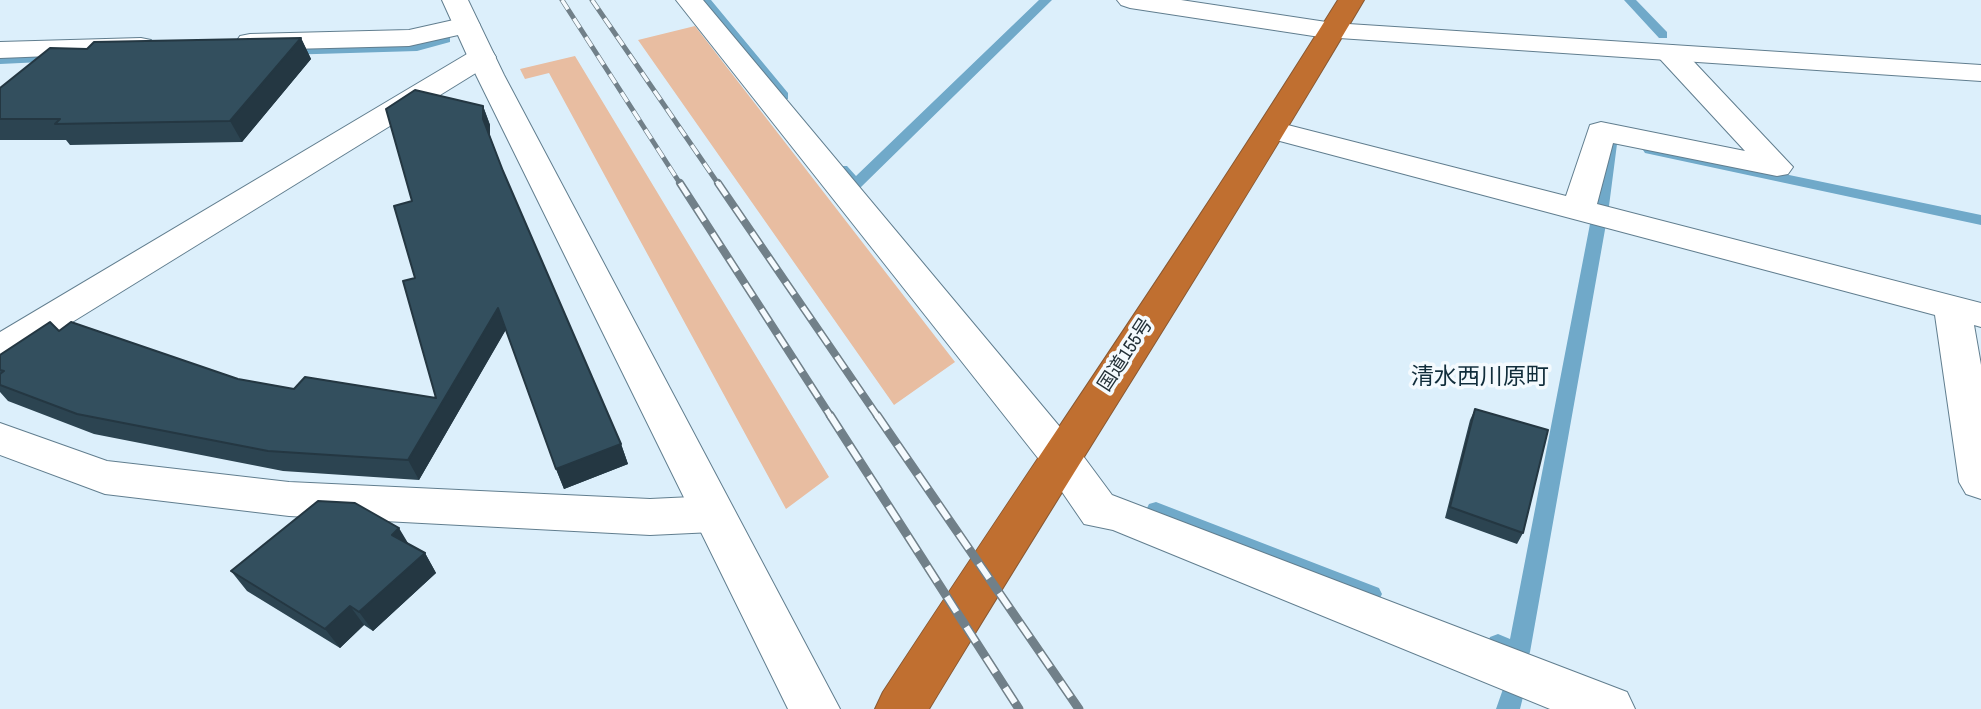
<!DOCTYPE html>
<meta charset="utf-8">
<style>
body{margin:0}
canvas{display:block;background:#dceffb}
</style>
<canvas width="1981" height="709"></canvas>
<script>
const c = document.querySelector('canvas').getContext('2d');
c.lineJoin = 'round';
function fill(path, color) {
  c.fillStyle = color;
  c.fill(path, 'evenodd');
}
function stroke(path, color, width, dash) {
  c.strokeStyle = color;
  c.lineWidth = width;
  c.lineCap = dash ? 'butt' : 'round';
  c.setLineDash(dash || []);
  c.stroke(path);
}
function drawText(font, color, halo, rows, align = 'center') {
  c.font = font + ' "Archivo Narrow","Noto Sans JP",sans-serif';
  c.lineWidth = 7;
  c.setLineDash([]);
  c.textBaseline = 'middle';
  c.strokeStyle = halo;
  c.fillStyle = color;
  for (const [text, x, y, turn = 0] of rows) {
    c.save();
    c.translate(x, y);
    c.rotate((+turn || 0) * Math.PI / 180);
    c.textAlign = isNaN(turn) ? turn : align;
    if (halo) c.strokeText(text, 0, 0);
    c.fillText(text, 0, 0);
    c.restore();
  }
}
const green = new Path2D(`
 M 695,26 L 955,362 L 894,405 L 638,40 Z
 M 575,56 L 829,477 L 786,509 L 549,73 L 525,79 L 520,69 Z`);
const stream = new Path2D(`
 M 699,0 L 711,0 L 788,93 L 788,99 L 778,99 Z
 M 1039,0 L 1052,0 L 860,188 L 850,188 L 835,169 L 837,166 L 847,166 L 856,176 Z
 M 1624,0 L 1636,0 L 1667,32 L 1667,38 L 1659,38 Z
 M 446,35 L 450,36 L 450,42 L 417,51 L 283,55 L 277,51 L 283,47 L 417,43 Z
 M 59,54 L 65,58 L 63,61 L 0,64 L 0,56 Z
 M 1610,140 L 1617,144 L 1609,206 L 1601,211 L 1593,206 L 1603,144 Z
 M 1650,146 L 1981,215 L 1981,225 L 1645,153 L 1643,150 Z
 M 1598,219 L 1606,224 L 1530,652 L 1527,659 L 1519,662 L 1490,651 L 1487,644 L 1490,637 L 1498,634 L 1510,639 L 1590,224 Z
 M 1156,502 L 1379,588 L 1382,594 L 1379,600 L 1371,603 L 1149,516 L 1146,510 L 1149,504 Z
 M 1511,686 L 1519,689 L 1523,697 L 1520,709 L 1496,709 L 1503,689 Z`);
const street = new Path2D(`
 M 676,0 L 703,0 L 1075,445 L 1112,495 L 1627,692 L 1635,709 L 1550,709 L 1113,530 L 1084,524 L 1045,467 Z
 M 1117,0 L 1181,0 L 1333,23 L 1342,25 L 1346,31 L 1342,37 L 1333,39 L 1130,8 L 1121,5 Z
 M 467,17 L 476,19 L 480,25 L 476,31 L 409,46 L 250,50 L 240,48 L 236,42 L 240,36 L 250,34 L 409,30 Z
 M 141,38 L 151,40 L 155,46 L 151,52 L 0,58 L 0,42 Z
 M 1670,45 L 1680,47 L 1793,167 L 1788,174 L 1777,176 L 1613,143 L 1597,204 L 1981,303 L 1981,327 L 1974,325 L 1981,365 L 1981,499 L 1966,494 L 1959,482 L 1935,315 L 1261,136 L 1257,130 L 1261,124 L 1272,121 L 1566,196 L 1590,125 L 1601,122 L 1745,151 L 1660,59 L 1656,53 L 1660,47 Z
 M 482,49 L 492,51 L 496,57 L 492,63 L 14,358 L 0,362 L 0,332 L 472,51 Z
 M 0,423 L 107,461 L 289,482 L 650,499 L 713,496 L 729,501 L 735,514 L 729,527 L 713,532 L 650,535 L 289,516 L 105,494 L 0,455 Z`);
const secondary = new Path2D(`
 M 442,0 L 468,0 L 504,75 L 840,709 L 788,709 L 476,75 Z
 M 1333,23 L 1981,65 L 1981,81 L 1324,37 L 1320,31 L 1324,25 Z`);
const highway = new Path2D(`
 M 1338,0 L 1364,0 C 1223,239 1072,472 929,709 L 875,709 L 883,692 C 1034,461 1192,234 1338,0 Z`);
const railFar2 = new Path2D(`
 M 562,0 L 681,185
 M 592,0 L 719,185`);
const railFar1 = new Path2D(`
 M 680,183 L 831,417
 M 718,183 L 878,417`);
const rail = new Path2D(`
 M 830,415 L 1019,709
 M 877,415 L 1079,709`);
const wall = new Path2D(`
 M 301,38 L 311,59 L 242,142 L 70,145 L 66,140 L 0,140 L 0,88 L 87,49 Z
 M 483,106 L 490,125 L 490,136 L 503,171 L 621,444 L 628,464 L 564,489 L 556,469 L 506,329 L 419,480 L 283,471 L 94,434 L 8,401 L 0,392 L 0,355 L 59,331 L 238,379 L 294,389 L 436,398 L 415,278 L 412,201 Z
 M 1475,409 L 1523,533 L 1517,544 L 1445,518 L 1470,420 Z
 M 409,545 L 425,553 L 436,573 L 373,631 L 364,625 L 340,648 L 247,591 L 231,571 Z`);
const shadedWall = new Path2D(`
 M 301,38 L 311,59 L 242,142 L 230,121 Z
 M 483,106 L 490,125 L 490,138 L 483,119 Z
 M 498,308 L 507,328 L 419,480 L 408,460 Z
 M 621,444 L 628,464 L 564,489 L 556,469 Z
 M 399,528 L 411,548 L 392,535 Z
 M 425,553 L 436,573 L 373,631 L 359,612 Z
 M 350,606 L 364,625 L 340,648 L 325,629 Z`);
const building = new Path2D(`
 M 301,38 L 230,121 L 55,124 L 60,119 L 0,119 L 0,88 L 50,48 L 87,49 L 94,42 Z
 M 415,90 L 483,106 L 483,119 L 503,171 L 621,444 L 556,469 L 498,308 L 408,460 L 268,451 L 77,414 L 0,385 L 0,374 L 4,371 L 0,370 L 0,355 L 50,322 L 59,331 L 71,322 L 238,379 L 294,389 L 305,377 L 436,398 L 403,281 L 415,278 L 394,206 L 412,201 L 386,109 Z
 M 1475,409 L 1548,430 L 1523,533 L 1450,507 Z
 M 318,501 L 355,503 L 399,528 L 392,535 L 425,553 L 359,612 L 350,606 L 325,629 L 231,571 Z`);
const streetNames = [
 ["国道155号",1126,355,-57]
];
const quarterNames = [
 ["清水西川原町",1480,378]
];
fill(green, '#e8bda1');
fill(stream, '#70a9c9');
stroke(street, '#617e8f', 2);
stroke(secondary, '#617e8f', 2);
stroke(highway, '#895933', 2);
fill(street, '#fff');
fill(secondary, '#fff');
fill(highway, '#c06f30');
stroke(railFar2, '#718089', 5);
stroke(railFar1, '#718089', 8);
stroke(rail, '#718089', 9);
stroke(railFar2, '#f4fafe', 3.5, [11]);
stroke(railFar1, '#f4fafe', 5, [15]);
stroke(rail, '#f4fafe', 6, [18]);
fill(wall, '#2c4451');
fill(shadedWall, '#243742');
fill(building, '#334f5e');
stroke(building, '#243742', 2);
drawText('19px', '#243138', '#f4fafe', streetNames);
drawText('23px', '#112d3b', '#f4fafe', quarterNames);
</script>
